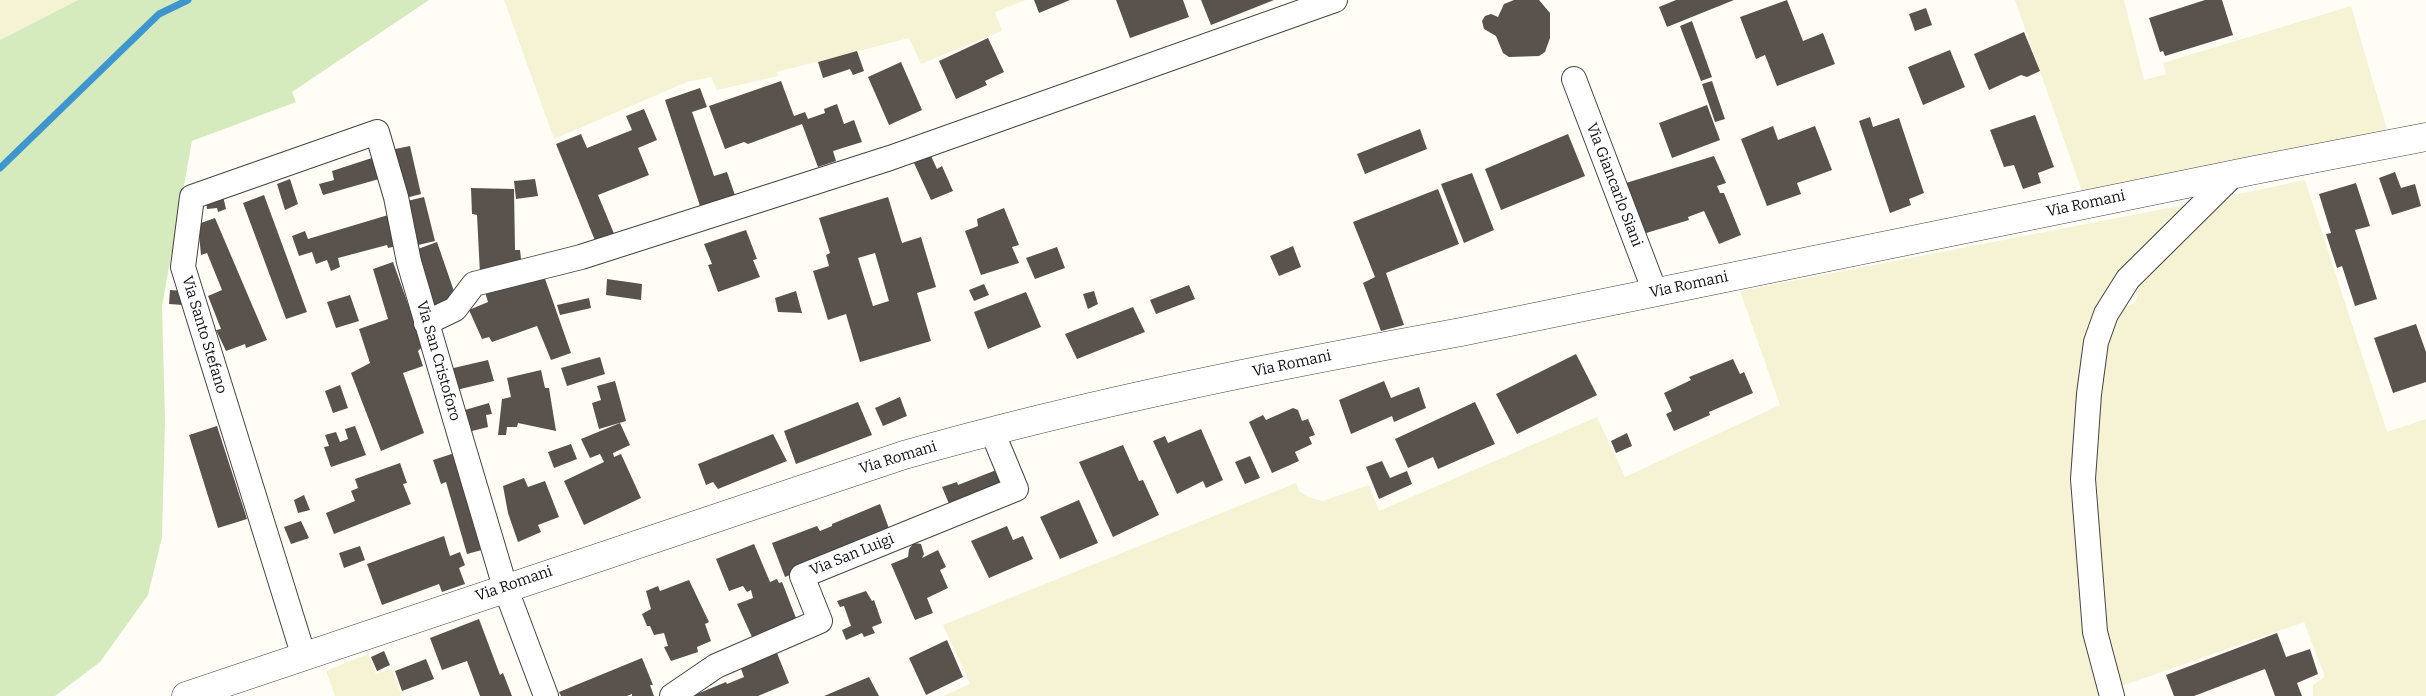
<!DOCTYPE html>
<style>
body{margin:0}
canvas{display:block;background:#fffdf5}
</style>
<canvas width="2426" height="696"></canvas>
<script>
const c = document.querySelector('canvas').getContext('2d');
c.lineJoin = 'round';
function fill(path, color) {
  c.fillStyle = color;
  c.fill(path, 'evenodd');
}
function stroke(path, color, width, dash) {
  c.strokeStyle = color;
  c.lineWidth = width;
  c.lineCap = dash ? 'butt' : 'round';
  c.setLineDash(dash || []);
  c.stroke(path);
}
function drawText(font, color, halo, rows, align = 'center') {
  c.font = font + ' Bitter,serif';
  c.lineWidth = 5;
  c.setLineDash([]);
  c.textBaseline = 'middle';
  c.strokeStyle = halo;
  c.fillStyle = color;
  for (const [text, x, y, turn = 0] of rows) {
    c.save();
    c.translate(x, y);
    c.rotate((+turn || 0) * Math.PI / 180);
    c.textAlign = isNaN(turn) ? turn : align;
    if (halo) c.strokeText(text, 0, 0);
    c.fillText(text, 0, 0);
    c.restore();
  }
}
const farmland = new Path2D(`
 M 0,0 L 78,0 L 0,40 Z
 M 504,0 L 1026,0 L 995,12 L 1002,31 L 921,64 L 909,38 L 777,72 L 778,76 L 717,90 L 711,77 L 687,82 L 554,139 Z
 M 2015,0 L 2124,0 L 2144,80 L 2166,74 L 2163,63 L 2351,6 L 2388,133 L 2083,194 Z
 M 2305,180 L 2387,432 L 2426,419 L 2426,696 L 2313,696 L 2313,685 L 2325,677 L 2304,622 L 2116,688 L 2112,678 L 2089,477 L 2110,321 L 2117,310 L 2135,303 L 2138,295 L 2137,283 L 2220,201 L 2239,194 Z
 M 2184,205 L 2185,216 L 2089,347 L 2101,696 L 943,696 L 970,684 L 943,625 L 1296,483 L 1299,491 L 1308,497 L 1322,501 L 1369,485 L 1379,511 L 1597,417 L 1625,477 L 1780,405 L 1740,291 Z
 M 368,654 L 376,674 L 392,668 L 402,696 L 335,696 L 326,671 Z`);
const green = new Path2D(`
 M 78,0 L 429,0 L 292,92 L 296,102 L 192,141 L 162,306 L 165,421 L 162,537 L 148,595 L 100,662 L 55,696 L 0,696 L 0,40 Z`);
const stream = new Path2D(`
 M 0,168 L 159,14 L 188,0`);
const building = new Path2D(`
 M 1034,0 L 1070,0 L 1039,13 Z
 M 1116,0 L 1183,0 L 1189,17 L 1130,38 Z
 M 1201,0 L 1274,0 L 1211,25 Z
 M 1514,0 L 1539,0 L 1550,13 L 1550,38 L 1545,52 L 1539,56 L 1509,57 L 1503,53 L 1496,36 L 1484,29 L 1482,21 L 1485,16 L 1491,14 L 1498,17 L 1504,4 Z
 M 1676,0 L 1734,0 L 1667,27 L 1659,7 Z
 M 1787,0 L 1803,41 L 1823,33 L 1835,64 L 1777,86 L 1765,55 L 1756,59 L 1740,17 Z
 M 2205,0 L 2222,0 L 2233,35 L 2165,56 L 2163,51 L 2160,52 L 2149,18 Z
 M 1926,8 L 1932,25 L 1915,31 L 1909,14 Z
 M 1692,21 L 1712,77 L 1701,81 L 1680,26 Z
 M 2024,32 L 2040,71 L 2027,77 L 2021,75 L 1989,90 L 1974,54 Z
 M 988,38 L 1004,72 L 985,81 L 987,85 L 956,99 L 939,61 Z
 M 1950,50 L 1965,87 L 1923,105 L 1908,67 Z
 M 857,51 L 864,71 L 853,75 L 850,69 L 823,78 L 818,62 Z
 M 901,62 L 922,110 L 889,125 L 868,77 Z
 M 781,81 L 794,116 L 805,112 L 808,119 L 825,113 L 824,109 L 837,104 L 844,124 L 854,120 L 862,142 L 833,151 L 836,161 L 818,167 L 802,124 L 748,144 L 744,142 L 725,149 L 709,106 Z
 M 1712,81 L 1725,119 L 1715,122 L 1702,84 Z
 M 700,88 L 707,107 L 692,112 L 714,176 L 727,172 L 737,201 L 702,212 L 665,100 Z
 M 1707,105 L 1720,140 L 1672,158 L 1659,123 Z
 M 644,109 L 657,140 L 638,148 L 649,175 L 598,195 L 615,236 L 596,243 L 556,144 L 581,134 L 587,148 L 632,130 L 626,116 Z
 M 2035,115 L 2054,167 L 2038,173 L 2041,183 L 2023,189 L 2014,165 L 2004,167 L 1990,130 Z
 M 1870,117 L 1873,127 L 1899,118 L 1924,193 L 1909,199 L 1911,205 L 1890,213 L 1859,121 Z
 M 1773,126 L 1778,140 L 1815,126 L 1832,170 L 1797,183 L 1801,194 L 1767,206 L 1741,139 Z
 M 1420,129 L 1427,149 L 1365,174 L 1357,154 Z
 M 1568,134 L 1585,176 L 1501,210 L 1485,169 Z
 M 410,146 L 421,194 L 402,199 L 390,150 Z
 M 378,156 L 386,177 L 323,195 L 319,184 L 334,180 L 332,171 Z
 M 931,156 L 937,169 L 942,166 L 953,191 L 931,200 L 914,163 Z
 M 1714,156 L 1726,183 L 1717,186 L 1720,193 L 1724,193 L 1741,235 L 1719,244 L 1704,211 L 1688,217 L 1689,220 L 1643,234 L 1626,183 Z
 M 2395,172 L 2401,188 L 2415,184 L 2421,206 L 2392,215 L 2379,178 Z
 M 1472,173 L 1494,230 L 1464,243 L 1441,184 Z
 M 290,179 L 298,204 L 285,210 L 277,184 Z
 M 535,179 L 538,196 L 516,199 L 514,181 Z
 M 2356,183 L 2370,226 L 2355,230 L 2377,299 L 2355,306 L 2342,266 L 2337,268 L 2326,234 L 2331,233 L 2319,194 Z
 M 471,188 L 514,189 L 515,250 L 520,250 L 522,268 L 480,274 L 477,215 L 472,214 Z
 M 1438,189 L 1459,244 L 1386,273 L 1404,325 L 1381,331 L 1363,283 L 1375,277 L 1353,222 Z
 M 264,195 L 307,312 L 286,319 L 243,203 Z
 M 223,196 L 226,209 L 218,212 L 217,208 L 207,209 L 206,201 Z
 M 424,197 L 435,241 L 414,246 L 403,202 Z
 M 888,197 L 902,243 L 921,237 L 936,287 L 917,293 L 931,341 L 860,362 L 846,314 L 828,320 L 813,271 L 829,266 L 826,255 L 830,253 L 819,218 ZM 875,253 L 889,301 L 873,306 L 858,258 Z
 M 1004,208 L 1019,245 L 1012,247 L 1019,263 L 981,275 L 965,231 L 978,226 L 977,219 Z
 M 395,213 L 405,244 L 388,248 L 387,245 L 338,258 L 340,267 L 331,271 L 327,260 L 316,264 L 312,252 L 299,256 L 292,236 L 305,231 L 308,239 Z
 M 215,218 L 267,340 L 246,348 L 245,344 L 226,351 L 216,330 L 221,329 L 208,296 L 222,290 L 207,253 L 201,255 L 198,224 Z
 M 746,230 L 757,259 L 753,260 L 760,277 L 718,292 L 708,265 L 712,264 L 704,244 Z
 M 437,242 L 457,300 L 435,308 L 415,250 Z
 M 1293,246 L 1301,267 L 1279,276 L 1270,256 Z
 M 1057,247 L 1065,268 L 1035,279 L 1026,258 Z
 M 393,262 L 423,346 L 418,351 L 423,366 L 403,373 L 424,433 L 381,451 L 351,373 L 370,363 L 359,329 L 388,319 L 373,269 Z
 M 543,273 L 571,353 L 551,360 L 537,326 L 492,342 L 489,337 L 482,339 L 469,310 L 488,302 L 485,292 Z
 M 607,279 L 642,284 L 641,300 L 606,295 Z
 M 984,284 L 989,295 L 974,301 L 969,290 Z
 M 1189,285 L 1195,299 L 1156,314 L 1150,300 Z
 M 170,290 L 184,291 L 183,305 L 169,304 Z
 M 796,291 L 802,313 L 778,312 L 775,298 Z
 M 1094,291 L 1098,304 L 1088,309 L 1083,294 Z
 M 1026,292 L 1041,327 L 988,349 L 974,312 Z
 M 350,295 L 359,321 L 336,328 L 327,302 Z
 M 589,298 L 591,308 L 560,315 L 557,305 Z
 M 1133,307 L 1145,332 L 1077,359 L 1065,334 Z
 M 2416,324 L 2426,352 L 2426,382 L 2393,393 L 2374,338 Z
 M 1576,354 L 1597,395 L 1517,434 L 1496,394 Z
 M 600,357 L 605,374 L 567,386 L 561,368 Z
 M 1733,359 L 1740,374 L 1744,372 L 1753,393 L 1709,412 L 1710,415 L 1674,431 L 1666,414 L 1672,411 L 1664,393 L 1691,380 L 1689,377 Z
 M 488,360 L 494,381 L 452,391 L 445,370 Z
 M 541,370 L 545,388 L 549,388 L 556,431 L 518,423 L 517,427 L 507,427 L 506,435 L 498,435 L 502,399 L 511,397 L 507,378 Z
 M 615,381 L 626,421 L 599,429 L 592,403 L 601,400 L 597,386 Z
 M 1384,381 L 1391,398 L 1419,387 L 1426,408 L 1394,422 L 1392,416 L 1351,434 L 1339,400 Z
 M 340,385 L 348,408 L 333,413 L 325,391 Z
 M 900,397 L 907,416 L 883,426 L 875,408 Z
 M 858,402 L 872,435 L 796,464 L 784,431 Z
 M 1475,402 L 1495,444 L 1438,469 L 1433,457 L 1408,468 L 1395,439 Z
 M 489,403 L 492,414 L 486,415 L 488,427 L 464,433 L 458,412 Z
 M 1293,408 L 1298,410 L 1302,421 L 1308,419 L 1315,435 L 1309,437 L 1312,444 L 1295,452 L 1299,461 L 1272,473 L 1249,422 L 1263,415 L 1266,420 Z
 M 620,423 L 630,445 L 613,453 L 614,457 L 621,454 L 641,498 L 584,525 L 564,481 L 604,462 L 600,454 L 590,458 L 581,439 Z
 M 217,426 L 247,519 L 218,528 L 189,435 Z
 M 355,426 L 366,455 L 331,467 L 324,447 L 329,446 L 325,435 L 336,432 L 340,442 L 348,439 L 345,429 Z
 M 1201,429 L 1223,480 L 1206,488 L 1203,481 L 1177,494 L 1153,441 L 1165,436 L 1168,443 Z
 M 1627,433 L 1632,446 L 1616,453 L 1611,441 Z
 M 773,434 L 787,461 L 718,489 L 713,482 L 706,485 L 698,464 Z
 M 571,444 L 577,459 L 554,468 L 548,452 Z
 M 1123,445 L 1139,481 L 1143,480 L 1159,515 L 1113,537 L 1079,462 Z
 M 461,451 L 489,548 L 467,554 L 446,482 L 441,484 L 433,460 Z
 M 1250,456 L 1260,478 L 1245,484 L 1235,462 Z
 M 1382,461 L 1390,478 L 1407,471 L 1412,484 L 1379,499 L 1366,467 Z
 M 400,463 L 407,483 L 403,484 L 411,504 L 334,534 L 326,513 L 355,501 L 351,491 L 358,488 L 355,479 Z
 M 999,469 L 1007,488 L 952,511 L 942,487 L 957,482 L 958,485 Z
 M 524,478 L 528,487 L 545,481 L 559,517 L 538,525 L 541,532 L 518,542 L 508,513 L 503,486 Z
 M 304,495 L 310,510 L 298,513 L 294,500 Z
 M 1079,500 L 1098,543 L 1060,559 L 1040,517 Z
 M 880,504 L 891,534 L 785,577 L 772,543 L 817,526 L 820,531 L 832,526 L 832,524 Z
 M 301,521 L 309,538 L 291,544 L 284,527 Z
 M 1007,526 L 1013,540 L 1023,536 L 1033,559 L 989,578 L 971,541 Z
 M 444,536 L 450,556 L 460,552 L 465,565 L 459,568 L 465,584 L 442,592 L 439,584 L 382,605 L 367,564 Z
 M 914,543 L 921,544 L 924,554 L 922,558 L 938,550 L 946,567 L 940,570 L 948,588 L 927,598 L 933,613 L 915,620 L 891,564 L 908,557 L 909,549 Z
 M 754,544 L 770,582 L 777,579 L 779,583 L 782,582 L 796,618 L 752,637 L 737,604 L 753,598 L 751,590 L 747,592 L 743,586 L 729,591 L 716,559 Z
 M 360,546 L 365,560 L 344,568 L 339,553 Z
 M 689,580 L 709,622 L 705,624 L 711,641 L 697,647 L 698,652 L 671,661 L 664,647 L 668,646 L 664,633 L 654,635 L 650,626 L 647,626 L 642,614 L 651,609 L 646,591 L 658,586 L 660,591 Z
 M 866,591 L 872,601 L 874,600 L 882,623 L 872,627 L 875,633 L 864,637 L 862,633 L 846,640 L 842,630 L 851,626 L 844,606 L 840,607 L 837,601 Z
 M 479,619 L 500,675 L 503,673 L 512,696 L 480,696 L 467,661 L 442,670 L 430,638 Z
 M 2277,633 L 2286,657 L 2310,649 L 2318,674 L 2297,683 L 2302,696 L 2275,696 L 2265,669 L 2194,696 L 2174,696 L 2166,675 Z
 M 947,640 L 963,677 L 926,695 L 909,658 Z
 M 775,648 L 789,683 L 758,696 L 692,696 L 726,682 L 727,684 L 744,677 L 739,663 Z
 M 384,651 L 390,665 L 377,671 L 371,657 Z
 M 642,658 L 653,685 L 650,685 L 654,696 L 632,696 L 632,694 L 627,696 L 561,696 L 559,692 Z
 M 426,659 L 434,679 L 402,691 L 395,671 Z
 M 869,677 L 879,696 L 824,696 Z`);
const minor = new Path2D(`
 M 1574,79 L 1655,292
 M 426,323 L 455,309 L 474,284 L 581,257 L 890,158 L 1335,0
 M 304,657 L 183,267 L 192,197 L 377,132 L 396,197 L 409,262 L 463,446 L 505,587 L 546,696
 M 672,696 L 716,666 L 820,621 L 802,576 L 1016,489 L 992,431
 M 2112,696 L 2095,632 L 2083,479 L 2089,394 L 2096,342 L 2106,314 L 2128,279 L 2234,174`);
const tertiary = new Path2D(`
 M 186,696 L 904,455 C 1087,403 1274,366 1461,332 L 2255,170 L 2426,137`);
const streetNames = [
 ["Via Giancarlo Siani",1614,185,69],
 ["Via Romani",2086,204,-12],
 ["Via Romani",1689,285,-12],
 ["Via Santo Stefano",204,335,73],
 ["Via San Cristoforo",438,361,74],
 ["Via Romani",1292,364,-12],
 ["Via Romani",898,458,-17],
 ["Via San Luigi",852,555,-22],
 ["Via Romani",514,584,-19]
];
fill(farmland, '#f6f3d4');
fill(green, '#d5ebbd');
stroke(stream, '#3f96cf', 7);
fill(building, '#5a524d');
stroke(minor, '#444', 26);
stroke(tertiary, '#444', 29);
stroke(minor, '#fff', 24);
stroke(tertiary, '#fff', 28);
drawText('15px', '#111', '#fff', streetNames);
</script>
